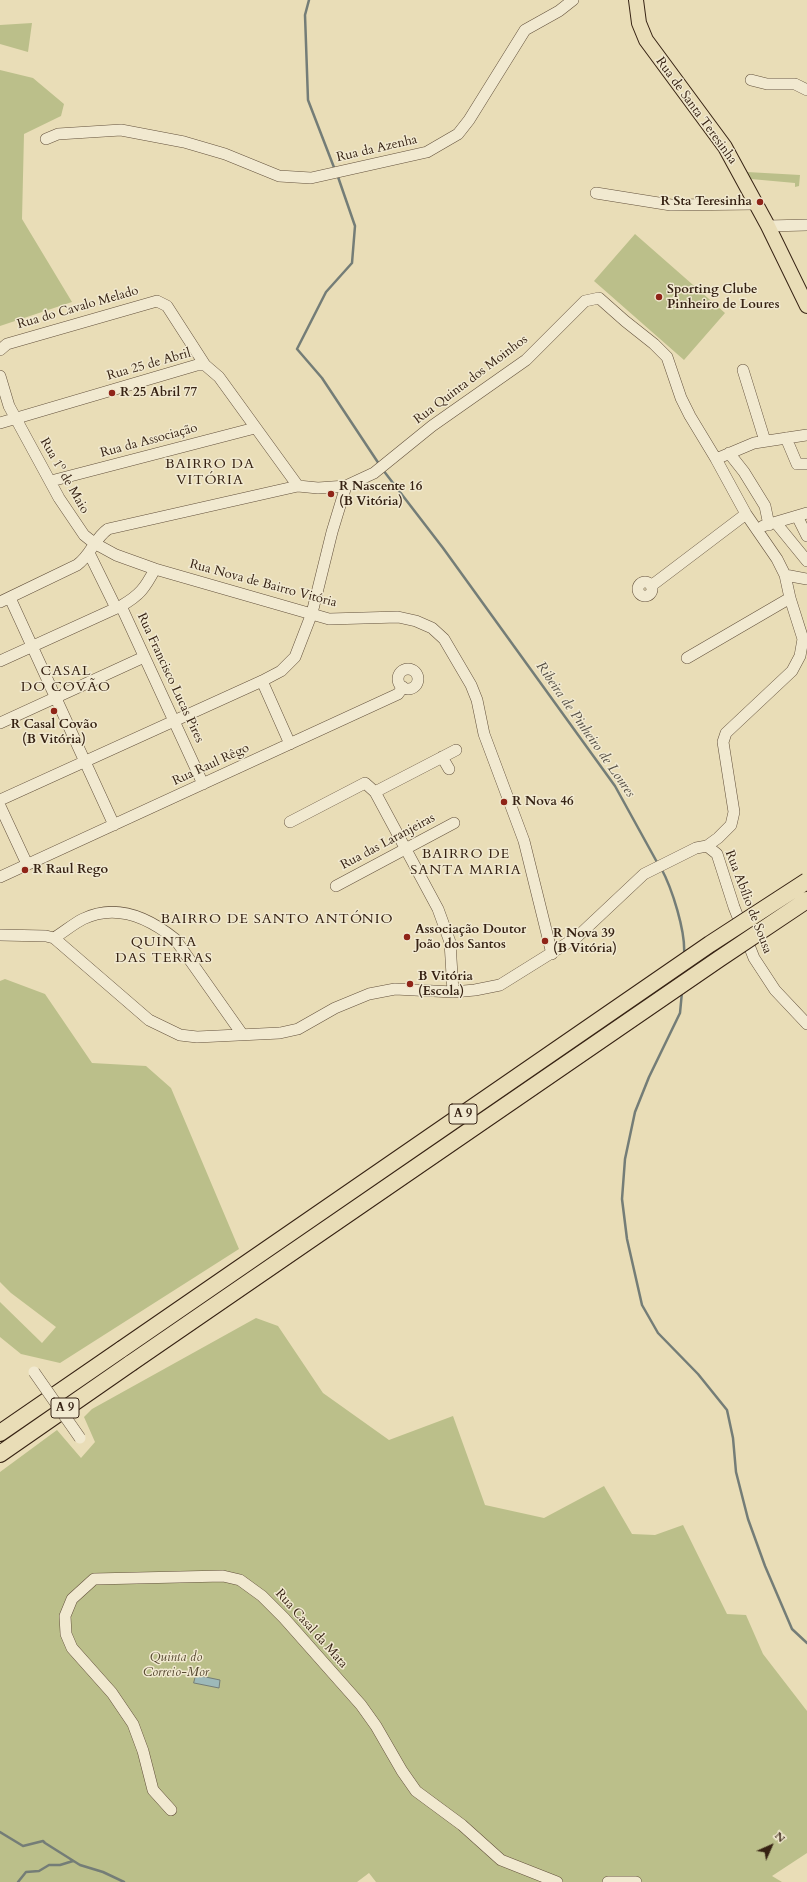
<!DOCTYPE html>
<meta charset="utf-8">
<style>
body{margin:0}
#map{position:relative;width:807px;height:1882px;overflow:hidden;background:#e9ddb7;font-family:Cardo,serif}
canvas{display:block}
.north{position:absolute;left:751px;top:1826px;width:40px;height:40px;-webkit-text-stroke:3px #f1e9d0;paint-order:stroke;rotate:45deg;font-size:11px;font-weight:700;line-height:16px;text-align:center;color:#362213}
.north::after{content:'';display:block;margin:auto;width:14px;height:18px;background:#362213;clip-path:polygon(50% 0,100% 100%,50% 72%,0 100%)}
</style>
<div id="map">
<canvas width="807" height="1882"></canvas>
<div class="north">N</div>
</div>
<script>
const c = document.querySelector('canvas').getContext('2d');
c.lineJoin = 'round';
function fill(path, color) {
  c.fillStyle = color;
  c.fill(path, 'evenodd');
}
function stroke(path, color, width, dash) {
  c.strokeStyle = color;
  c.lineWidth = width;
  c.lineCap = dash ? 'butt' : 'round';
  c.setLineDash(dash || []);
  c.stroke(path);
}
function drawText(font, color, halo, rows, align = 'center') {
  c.font = font + ' Cardo,serif';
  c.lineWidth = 3;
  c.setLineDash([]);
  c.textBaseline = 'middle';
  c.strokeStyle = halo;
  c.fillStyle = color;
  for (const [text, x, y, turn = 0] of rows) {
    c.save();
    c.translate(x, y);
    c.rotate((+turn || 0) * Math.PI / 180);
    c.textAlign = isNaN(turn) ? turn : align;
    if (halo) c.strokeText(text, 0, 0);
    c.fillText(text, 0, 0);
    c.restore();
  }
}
const green = new Path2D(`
 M 32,23 L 28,52 L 0,44 L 0,25 Z
 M 0,70 L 33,78 L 64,104 L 61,116 L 24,134 L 22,219 L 72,302 L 0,326 Z
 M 747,172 L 800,175 L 799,186 L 795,187 L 795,183 L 751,179 Z
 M 635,234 L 725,313 L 684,360 L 594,281 Z
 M 5,979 L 45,994 L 92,1063 L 146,1066 L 171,1088 L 239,1249 L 60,1363 L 21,1354 L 0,1337 L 0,1302 L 42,1343 L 56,1327 L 11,1293 L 0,1282 L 0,981 Z
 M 256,1318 L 278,1326 L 323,1393 L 389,1440 L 453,1416 L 485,1505 L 544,1518 L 604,1486 L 632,1534 L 655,1535 L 683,1525 L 727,1614 L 746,1615 L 763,1654 L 807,1711 L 807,1853 L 772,1876 L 782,1882 L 376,1882 L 369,1873 L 357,1882 L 0,1882 L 0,1472 L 57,1430 L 81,1458 L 95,1442 L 84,1417 L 92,1409 Z`);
const water = new Path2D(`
 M 196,1675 L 220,1680 L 219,1688 L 194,1683 Z`);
const stream = new Path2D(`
 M 309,0 L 305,15 L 308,100 L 335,170
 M 337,174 L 355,226 L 352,263 L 326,292 L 297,349 L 322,378 L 379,464
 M 383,470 L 443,548 L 615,786 L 658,864
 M 661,868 C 672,888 686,932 684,955
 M 682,992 L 680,1013 L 649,1077 L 635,1112 L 625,1159 L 622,1199 L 627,1239 L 642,1305 L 658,1333 L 698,1374 L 727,1410 L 733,1438 L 736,1472 L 748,1519 L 765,1566 L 792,1629 L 807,1643
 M 0,1832 L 23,1846 L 43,1841 L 45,1843 L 80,1865 L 103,1872 L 124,1882
 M 18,1882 L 26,1872 L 39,1871 L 49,1865 L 60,1865 L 73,1861`);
const minor = new Path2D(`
 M 751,80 L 767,84 L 795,84 L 807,90
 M 46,139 L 58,134 L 121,130 L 184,142 L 225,154 L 279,176 L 311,178 L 427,152 L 458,134 L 469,120 L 525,30 L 559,11 L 573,0
 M 596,193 L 671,205 L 755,204
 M 768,226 L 807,225
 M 0,350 L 7,344 L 157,301 L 167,306 L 205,365
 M 743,370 L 765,441
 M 0,376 L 9,406 L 59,498 L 84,535 L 94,543 L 116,555 L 155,569 L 329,619 L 398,617 L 416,621 L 432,628 L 444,639 L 471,685 L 477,700 L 484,734 L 524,841 L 552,954
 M 0,423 L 197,365 L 205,365 L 219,377 L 298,486
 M 786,438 L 797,464 L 807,464
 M 729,453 L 744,472 L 765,506 L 769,525
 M 716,459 L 754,443 L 807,435
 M 51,481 L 255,428
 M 797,516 L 807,536
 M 776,523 L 807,561
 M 763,526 L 807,513
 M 89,553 L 116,608
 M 785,575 L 807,579
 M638 589a7 7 0 1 1 14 0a7 7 0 1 1-14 0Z
 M 651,586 L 746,514
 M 10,598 L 114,825
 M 0,602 L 77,565 C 91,555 94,539 108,529 L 298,486 L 318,488 L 346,486 L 374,473 L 432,426 L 526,360 L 585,301 L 599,298 L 625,321 L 654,344 L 667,357 L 681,398 L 690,416 L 716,459 L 746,514 L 777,559 L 785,575 L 790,598 L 803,639 L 800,656 L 792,671 L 726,733 L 723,742 L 734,812 L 731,825 L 718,838 L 707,846 L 696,848 L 644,874 L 577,937 L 500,985 L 475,990 L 453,992 L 395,989 L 369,994 L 335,1008 L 298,1029 L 280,1033 L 197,1037 L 180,1035 L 149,1020 L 54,938 L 46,936 L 0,935
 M 121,606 L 203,784
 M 687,658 L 790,598
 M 0,661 L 121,606 C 140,595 145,588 155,569
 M398 679a10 10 0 1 1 20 0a10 10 0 1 1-20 0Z
 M 262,681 L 290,744
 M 0,723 L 144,657
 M 442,757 L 449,769
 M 375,792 L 438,909 L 450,942 L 453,992
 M 0,800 L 262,681 L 281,671 L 295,657 L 312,613 L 332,532 L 346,486
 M 0,806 L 27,864
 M 290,822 L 365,783 L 375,792 L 456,750
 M 707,846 L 717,854 L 734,907 L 754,958 L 775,990 L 807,1024
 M 0,877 L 398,694 L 403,687
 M 336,886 L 454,823
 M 54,938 C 64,932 73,924 83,919 C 116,903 149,918 175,939 L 242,1034
 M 171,1810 L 153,1790 L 143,1751 L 133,1724 L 112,1693 L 72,1648 L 66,1634 L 65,1616 L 72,1599 L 94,1579 L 223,1576 L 240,1580 L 262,1596 L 284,1618 L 361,1705 L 376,1726 L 402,1771 L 416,1791 L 462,1825 L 501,1860 L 557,1882
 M 608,1882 L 636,1882`);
const major = new Path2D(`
 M 636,0 L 639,23 L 646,40 L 725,147 L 768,226 L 807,306`);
const highway = new Path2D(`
 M 0,1433 L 122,1349
 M 0,1454 L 131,1363`);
const minorBridge = new Path2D(`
 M 34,1372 L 80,1438`);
const highwayBridge = new Path2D(`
 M 122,1349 L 710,944 L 807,881
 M 131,1363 L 719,959 L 807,900`);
const markers = [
 [760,202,4,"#8f2418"],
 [659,297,4,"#8f2418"],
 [112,393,4,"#8f2418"],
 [331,494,4,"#8f2418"],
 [54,711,4,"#8f2418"],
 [504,802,4,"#8f2418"],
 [25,870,4,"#8f2418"],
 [407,937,4,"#8f2418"],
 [545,941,4,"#8f2418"],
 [410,984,4,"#8f2418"]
];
const shields = [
 [463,1114,28],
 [65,1408,28]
];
const shieldNames = [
 ["A 9",463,1114],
 ["A 9",65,1408]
];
const streetNames = [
 ["Rua de Santa Teresinha",696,111,54],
 ["Rua da Azenha",377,149,-13],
 ["Rua do Cavalo Melado",78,308,-16],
 ["Rua 25 de Abril",149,365,-16],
 ["Rua Quinta dos Moinhos",471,380,-37],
 ["Rua da Associação",149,441,-15],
 ["Rua 1º de Maio",64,476,60],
 ["Rua Nova de Bairro Vitória",263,584,15],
 ["Rua Francisco Lucas Pires",170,678,65],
 ["Rua Raul Rêgo",211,765,-25],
 ["Rua das Laranjeiras",388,842,-28],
 ["Rua Abílio de Sousa",748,902,69],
 ["Rua Casal da Mata",311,1629,48]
];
const poiNames = [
 ["R Sta Teresinha",752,202,"right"],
 ["Sporting Clube",667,290],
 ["Pinheiro de Loures",667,305],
 ["R 25 Abril 77",120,393],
 ["R Nascente 16",339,487],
 ["(B Vitória)",339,502],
 ["R Casal Covão",54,725,"center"],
 ["(B Vitória)",54,740,"center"],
 ["R Nova 46",512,802],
 ["R Raul Rego",33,870],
 ["Associação Doutor",415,930],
 ["João dos Santos",415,945],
 ["R Nova 39",553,934],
 ["(B Vitória)",553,949],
 ["B Vitória",418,977],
 ["(Escola)",418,992]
];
const parkNames = [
 ["Quinta do",176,1658],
 ["Correio-Mor",176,1673]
];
const neighbourhoodNames = [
 ["BAIRRO DA",210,465],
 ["VITÓRIA",210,481],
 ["CASAL",66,672],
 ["DO COVÃO",66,688],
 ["BAIRRO DE",466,855],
 ["SANTA MARIA",466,871],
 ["BAIRRO DE SANTO ANTÓNIO",277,920],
 ["QUINTA",164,943],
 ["DAS TERRAS",164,959]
];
const waterNames = [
 ["Ribeira de Pinheiro de Loures",585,730,55]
];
fill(green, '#bbbf8a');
fill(water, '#9db9b9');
stroke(water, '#747d77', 1);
stroke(stream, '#747d77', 2.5);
stroke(minor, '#63513c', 12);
stroke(major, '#362213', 16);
stroke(highway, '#362213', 18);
stroke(minor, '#f1e9d0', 11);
stroke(major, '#e9ddb7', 14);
stroke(highway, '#e9ddb7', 16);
stroke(minorBridge, '#63513c', 12, []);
stroke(highwayBridge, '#362213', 18, []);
stroke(minorBridge, '#f1e9d0', 11);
stroke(highwayBridge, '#e9ddb7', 16);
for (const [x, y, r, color] of markers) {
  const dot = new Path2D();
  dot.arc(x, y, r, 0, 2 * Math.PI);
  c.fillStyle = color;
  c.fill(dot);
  stroke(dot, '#f1e9d0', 1.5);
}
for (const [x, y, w] of shields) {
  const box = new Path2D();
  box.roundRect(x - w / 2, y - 10, w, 20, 3);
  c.fillStyle = '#f1e9d0';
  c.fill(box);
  stroke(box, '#362213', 1);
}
drawText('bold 12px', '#362213', null, shieldNames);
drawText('13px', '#362213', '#f1e9d0', streetNames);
drawText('bold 13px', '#362213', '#f1e9d0', poiNames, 'left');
drawText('italic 13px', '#574931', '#f1e9d0', parkNames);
c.letterSpacing = '1px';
drawText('14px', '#362213', '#f1e9d0', neighbourhoodNames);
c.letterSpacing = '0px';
drawText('italic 14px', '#554f45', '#f1e9d0', waterNames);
</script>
